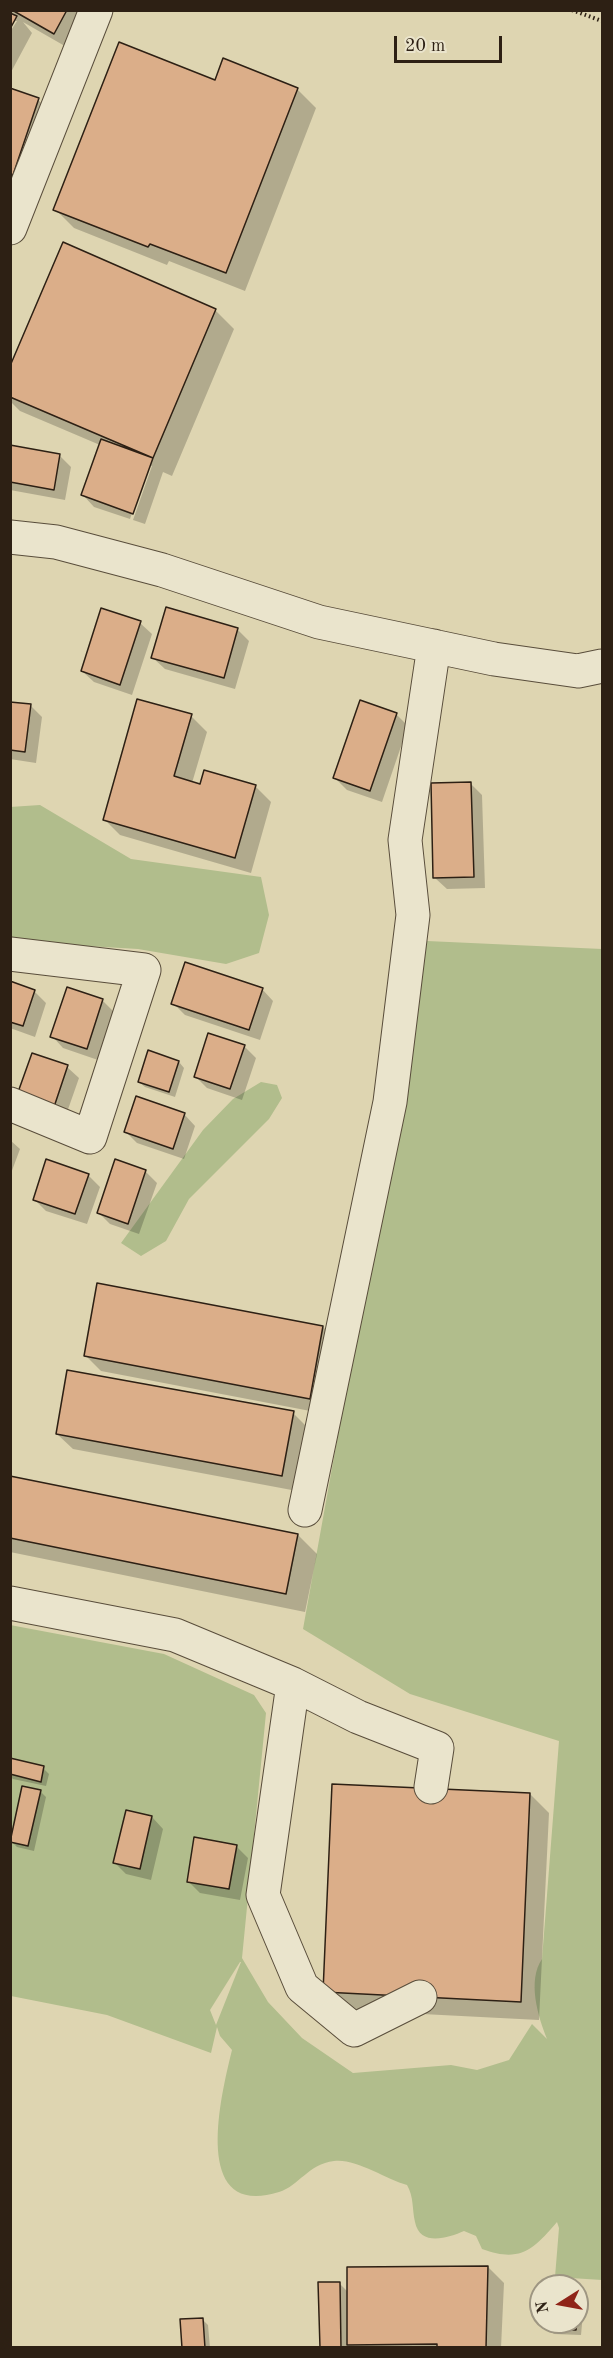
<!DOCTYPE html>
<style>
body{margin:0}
#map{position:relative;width:613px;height:2358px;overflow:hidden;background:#ded5b1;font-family:"Old Standard TT",serif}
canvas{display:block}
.frame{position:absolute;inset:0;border:12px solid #2d2014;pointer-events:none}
.north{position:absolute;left:529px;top:2274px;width:60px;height:60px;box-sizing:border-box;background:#eae4cc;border:2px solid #9e9682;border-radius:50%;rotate:259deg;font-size:16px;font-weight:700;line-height:24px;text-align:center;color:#2d2014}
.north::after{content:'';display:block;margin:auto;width:21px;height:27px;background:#8f2418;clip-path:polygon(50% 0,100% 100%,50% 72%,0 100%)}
.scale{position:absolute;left:394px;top:36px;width:108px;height:27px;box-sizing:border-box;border:3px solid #2d2014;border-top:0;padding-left:8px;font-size:18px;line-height:21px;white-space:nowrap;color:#2d2014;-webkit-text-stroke:4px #eae4cc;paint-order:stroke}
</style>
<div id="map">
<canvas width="613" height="2358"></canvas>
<div class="frame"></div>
<div class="north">N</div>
<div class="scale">20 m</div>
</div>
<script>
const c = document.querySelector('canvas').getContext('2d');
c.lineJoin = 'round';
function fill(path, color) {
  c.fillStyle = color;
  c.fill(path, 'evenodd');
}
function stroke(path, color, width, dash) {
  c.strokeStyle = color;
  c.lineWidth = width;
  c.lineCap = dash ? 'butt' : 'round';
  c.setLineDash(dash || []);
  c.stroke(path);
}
const green = new Path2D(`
 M 40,805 L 131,859 L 261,877 L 269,915 L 259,953 L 226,964 L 138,949 L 20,942 L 11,939 L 10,807 Z
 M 427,941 L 602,949 L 602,2280 L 555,2277 L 559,2228 L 557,2222 C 533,2250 520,2263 482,2249 L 476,2236 L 464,2231 C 448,2238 420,2247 415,2222 C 412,2209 414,2197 407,2185 C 386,2179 355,2158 334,2161 C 308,2164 299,2186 279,2192 C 190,2220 221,2095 232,2050 L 220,2036 L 217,2027 L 211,2053 L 107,2015 L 11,1996 L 10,1625 L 164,1654 L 254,1695 L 266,1713 L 242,1958 L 268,2002 L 302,2038 L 353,2073 L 451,2065 L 477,2070 L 509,2060 L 532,2024 L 547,2039 C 538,2016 527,1981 542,1959 L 559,1741 L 410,1694 L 303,1629 ZM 240,1962 L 241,1962 L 216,2025 L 210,2010 Z
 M 261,1082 L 277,1085 L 282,1098 L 269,1119 L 189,1199 L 166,1241 L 141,1256 L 121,1243 L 203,1130 L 233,1099 Z`);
const shadow = new Path2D(`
 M 10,10 L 91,10 L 70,49 L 23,22 L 32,33 L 10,74 L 10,32 L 17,21 L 13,21 L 10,26 Z
 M 216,82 L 297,89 L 316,108 L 245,291 L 169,261 L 167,265 L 74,228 L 55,209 Z
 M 10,90 L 38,100 L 50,111 L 24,185 L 10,180 Z
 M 215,310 L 234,329 L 172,476 L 163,472 L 145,524 L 133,520 L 152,466 L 148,466 L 130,519 L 94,507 L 83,495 L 100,445 L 20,411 L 10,401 L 10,369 Z
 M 10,447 L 60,456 L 71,467 L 65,500 L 10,490 Z
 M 140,623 L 152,634 L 132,695 L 94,682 L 82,671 Z
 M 237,629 L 249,641 L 235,689 L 165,669 L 153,658 Z
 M 10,703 L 31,706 L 42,717 L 36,763 L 10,759 Z
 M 396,714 L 408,726 L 382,802 L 347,790 L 335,778 Z
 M 191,716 L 207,732 L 192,783 L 201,786 L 255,786 L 271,802 L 251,873 L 120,835 L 104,819 Z
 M 470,783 L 482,795 L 485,888 L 447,889 L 435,878 Z
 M 10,983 L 34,991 L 46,1003 L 35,1037 L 10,1028 Z
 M 262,989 L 273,1001 L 260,1040 L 185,1015 L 173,1003 Z
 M 102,1000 L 114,1012 L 98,1060 L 63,1048 L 52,1036 Z
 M 244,1046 L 256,1058 L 242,1100 L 207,1088 L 195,1076 Z
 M 149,1052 L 179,1062 L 184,1068 L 175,1097 L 145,1087 L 139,1082 Z
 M 67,1067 L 79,1078 L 65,1118 L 19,1094 Z
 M 184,1114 L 195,1126 L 184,1159 L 137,1143 L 126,1132 Z
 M 10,1140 L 20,1149 L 10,1176 Z
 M 145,1171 L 157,1183 L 139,1234 L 110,1224 L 99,1213 Z
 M 88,1175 L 100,1187 L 87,1224 L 46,1211 L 34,1199 Z
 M 323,1327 L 339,1343 L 326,1414 L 101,1371 L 85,1355 Z
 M 293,1413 L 309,1429 L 297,1491 L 73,1449 L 57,1434 Z
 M 10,1477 L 298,1535 L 317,1554 L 305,1612 L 10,1552 Z
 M 10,1760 L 43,1768 L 49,1774 L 46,1786 L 13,1779 L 10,1776 Z
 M 40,1791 L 46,1797 L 34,1851 L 17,1847 L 11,1841 Z
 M 530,1794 L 549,1813 L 539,2020 L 344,2010 L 325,1991 Z
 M 152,1817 L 163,1829 L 151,1880 L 126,1874 L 115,1863 Z
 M 236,1846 L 248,1858 L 240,1900 L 200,1893 L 188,1881 Z
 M 488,2267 L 504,2283 L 501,2348 L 321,2348 L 339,2283 L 348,2292 Z
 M 577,2308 L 583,2314 L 581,2335 L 554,2334 L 548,2328 L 548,2322 L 577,2322 Z
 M 202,2319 L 208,2325 L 210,2348 L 183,2348 Z`);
const building = new Path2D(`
 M 12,10 L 67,10 L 54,34 Z
 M 10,13 L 17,16 L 10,29 Z
 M 119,42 L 215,80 L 223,58 L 298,88 L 226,273 L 150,244 L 148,247 L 53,210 Z
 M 10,88 L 39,98 L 13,175 L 10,174 Z
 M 63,242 L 216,309 L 153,458 L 10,397 L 10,366 Z
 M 101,439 L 153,458 L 133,514 L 81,495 Z
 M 10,445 L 60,454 L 54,490 L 10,482 Z
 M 166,607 L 238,628 L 224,678 L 151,658 Z
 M 101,608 L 141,621 L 120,685 L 81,671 Z
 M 137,699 L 192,714 L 174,776 L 200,784 L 204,770 L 256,785 L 235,858 L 103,820 Z
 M 360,700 L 397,713 L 370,791 L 333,778 Z
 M 10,702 L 31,704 L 25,752 L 10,750 Z
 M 471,782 L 474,877 L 433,878 L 431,783 Z
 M 185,962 L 263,988 L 249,1030 L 171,1004 Z
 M 10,981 L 35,990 L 23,1026 L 10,1022 Z
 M 67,987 L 103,999 L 87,1049 L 50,1037 Z
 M 208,1033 L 245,1045 L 230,1089 L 194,1077 Z
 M 148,1050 L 179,1061 L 169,1092 L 138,1082 Z
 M 32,1053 L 68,1065 L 54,1107 L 17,1095 Z
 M 136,1096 L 185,1113 L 173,1149 L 124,1132 Z
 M 46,1159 L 89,1174 L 75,1214 L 33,1200 Z
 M 115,1159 L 146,1170 L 128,1224 L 97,1213 Z
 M 97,1283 L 323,1326 L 310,1399 L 84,1356 Z
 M 67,1370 L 294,1411 L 282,1476 L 56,1434 Z
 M 10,1476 L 298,1534 L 286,1594 L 10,1538 Z
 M 10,1758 L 44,1766 L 41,1782 L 10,1774 Z
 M 332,1784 L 530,1793 L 521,2002 L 323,1992 Z
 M 22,1786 L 41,1790 L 28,1846 L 10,1842 Z
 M 126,1810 L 152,1816 L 140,1869 L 113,1863 Z
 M 194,1837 L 237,1845 L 229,1889 L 187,1882 Z
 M 488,2266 L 486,2348 L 437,2348 L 437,2344 L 347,2345 L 347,2267 Z
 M 318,2282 L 340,2282 L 341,2348 L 320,2348 Z
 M 203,2318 L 205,2348 L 182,2348 L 180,2319 Z
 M 547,2322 L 577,2322 L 576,2330 L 547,2329 Z`);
const path = new Path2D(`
 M 572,10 L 602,21`);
const minor = new Path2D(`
 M 10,228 L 96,10
 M 10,537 L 56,542 L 162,570 L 319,622 L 494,659 L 578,671 L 602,666
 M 10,954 L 144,970 L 90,1137 L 10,1104
 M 305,1510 L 390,1102 L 413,915 L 405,840 L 434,646
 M 10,1603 L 175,1635 L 293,1684 L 358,1717 L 437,1748 L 431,1787
 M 293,1684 L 263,1895 L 302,1987 L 354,2030 L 420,1997`);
fill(green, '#b1bd8c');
fill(shadow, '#0003');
fill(building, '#dbae89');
stroke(building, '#2d2014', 1.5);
stroke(minor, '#594d3b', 35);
stroke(path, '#2d2014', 4, [1.5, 3]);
stroke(minor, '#eae4cc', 33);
</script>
